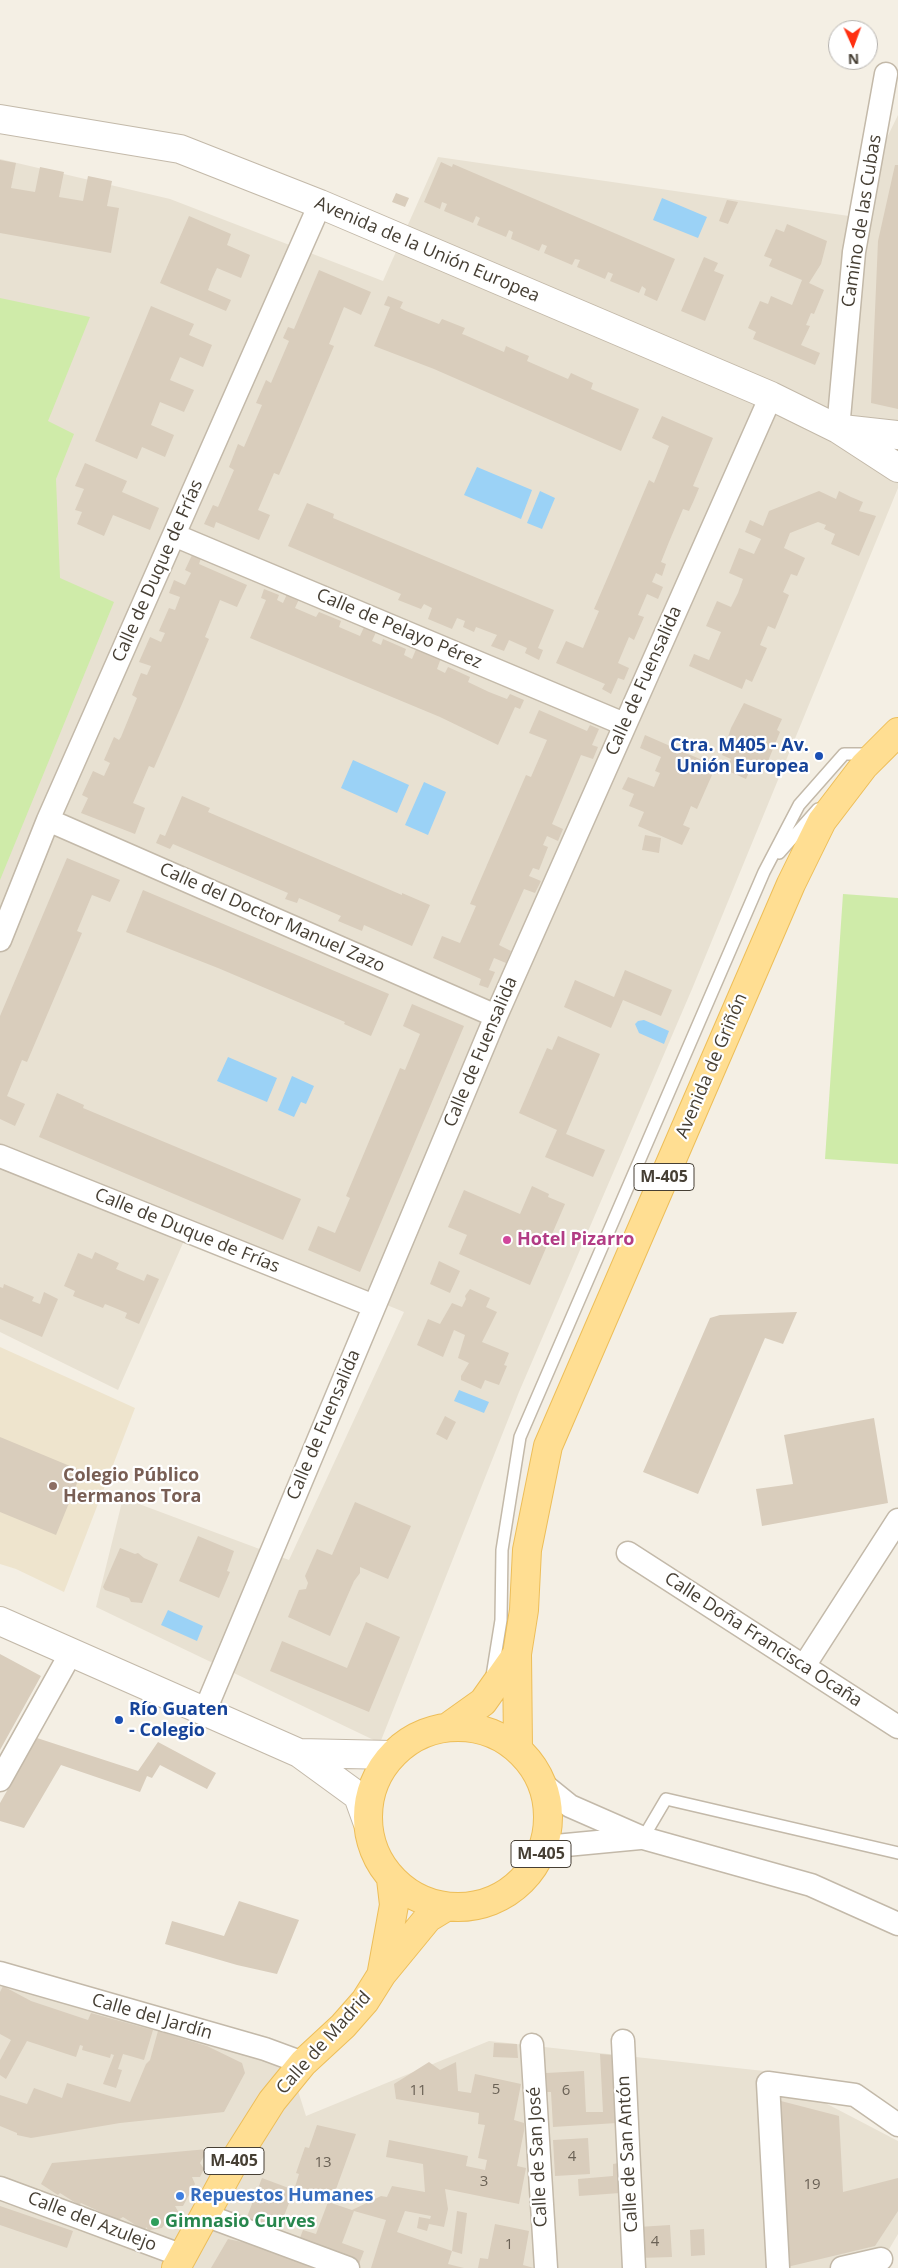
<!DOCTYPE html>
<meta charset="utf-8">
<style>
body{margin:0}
#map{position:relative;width:898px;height:2268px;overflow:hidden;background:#f4efe4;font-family:"Open Sans",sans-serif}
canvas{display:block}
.north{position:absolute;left:828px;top:20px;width:50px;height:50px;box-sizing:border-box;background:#fff;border:1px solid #b5b2ae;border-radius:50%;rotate:178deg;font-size:14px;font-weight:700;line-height:20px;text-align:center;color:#463f34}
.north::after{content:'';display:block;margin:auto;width:18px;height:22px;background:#ff2f10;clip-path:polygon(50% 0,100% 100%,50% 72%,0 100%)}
</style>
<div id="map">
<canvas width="898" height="2268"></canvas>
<div class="north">N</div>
</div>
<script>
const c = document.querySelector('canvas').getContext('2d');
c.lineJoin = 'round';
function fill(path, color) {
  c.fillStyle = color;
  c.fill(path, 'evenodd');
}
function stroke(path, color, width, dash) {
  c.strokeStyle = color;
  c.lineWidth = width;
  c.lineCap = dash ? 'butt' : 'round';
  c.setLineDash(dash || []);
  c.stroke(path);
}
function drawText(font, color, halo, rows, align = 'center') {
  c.font = font + ' "Open Sans",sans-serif';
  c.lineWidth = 4.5;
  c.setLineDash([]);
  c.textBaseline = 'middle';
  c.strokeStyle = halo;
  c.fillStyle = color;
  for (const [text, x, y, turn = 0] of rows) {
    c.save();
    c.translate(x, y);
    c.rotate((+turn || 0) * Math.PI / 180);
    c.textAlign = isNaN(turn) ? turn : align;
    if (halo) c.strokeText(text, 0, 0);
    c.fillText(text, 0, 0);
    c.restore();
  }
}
const residential = new Path2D(`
 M 898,115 L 898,488 L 692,989 L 519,1392 L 380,1743 L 96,1607 L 123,1498 L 289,1560 L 404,1312 L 191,1225 L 118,1390 L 0,1332 L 0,159 L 170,199 L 383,281 L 438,157 L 849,216 Z
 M 0,1978 L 286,2053 L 306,2116 L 489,2041 L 764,2071 L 898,2141 L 898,2234 L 878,2268 L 0,2268 Z`);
const education = new Path2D(`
 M 0,1347 L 135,1408 L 64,1592 L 16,1569 L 0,1564 Z`);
const green = new Path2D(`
 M 0,298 L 90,317 L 48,421 L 74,434 L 56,479 L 60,578 L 114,602 L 0,880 Z
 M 843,894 L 898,898 L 898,1164 L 825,1159 Z`);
const water = new Path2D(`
 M 662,198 L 707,217 L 698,238 L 653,220 Z
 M 477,467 L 532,490 L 521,519 L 464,495 Z
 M 540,491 L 555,498 L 542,529 L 527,523 Z
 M 353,760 L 409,785 L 397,813 L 341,788 Z
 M 424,782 L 446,792 L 428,835 L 405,825 Z
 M 644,1020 L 669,1031 L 664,1044 L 639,1033 L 635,1024 L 638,1021 Z
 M 228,1057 L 277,1078 L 267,1102 L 217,1081 Z
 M 292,1076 L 314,1086 L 306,1104 L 301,1102 L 294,1117 L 278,1110 Z
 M 459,1390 L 489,1402 L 484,1413 L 454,1401 Z
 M 168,1610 L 203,1626 L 197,1641 L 161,1625 Z`);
const building = new Path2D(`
 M 0,160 L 16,163 L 11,188 L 35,192 L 40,167 L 64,172 L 59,197 L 83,201 L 88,176 L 112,181 L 107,206 L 119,208 L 111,253 L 0,233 Z
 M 441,162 L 452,167 L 453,164 L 675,259 L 657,301 L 644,295 L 646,289 L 642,286 L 639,293 L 610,281 L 613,274 L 608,272 L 605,279 L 577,267 L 580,260 L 575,259 L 572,265 L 544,253 L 547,246 L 542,244 L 539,251 L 511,239 L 513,232 L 509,230 L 506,237 L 477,225 L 480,218 L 476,216 L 473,223 L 444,211 L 447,204 L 442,202 L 440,209 L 424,202 Z
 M 895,165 L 898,165 L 898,409 L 871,403 L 878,241 Z
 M 396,193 L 409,198 L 405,207 L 392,202 Z
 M 727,200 L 738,202 L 728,224 L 719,221 Z
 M 189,216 L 231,234 L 227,245 L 250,255 L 241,278 L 217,268 L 212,279 L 208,290 L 231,300 L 226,311 L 160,283 Z
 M 787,224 L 827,241 L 821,264 L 809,283 L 824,290 L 814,314 L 811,313 L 806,325 L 810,326 L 801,345 L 820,353 L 815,365 L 753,339 L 756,332 L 748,328 L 760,301 L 768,304 L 771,296 L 792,305 L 802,280 L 769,266 L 772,259 L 764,256 L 776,229 L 784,232 Z
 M 704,257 L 718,263 L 714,271 L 724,275 L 705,321 L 681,311 Z
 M 319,270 L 371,292 L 361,315 L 344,307 L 329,344 L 334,346 L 293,443 L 279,475 L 274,473 L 258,510 L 270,515 L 259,540 L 216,522 L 214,528 L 204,524 L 213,505 L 218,507 L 234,470 L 229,467 L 238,444 L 244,447 L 262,405 L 256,403 L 266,380 L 271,383 L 289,341 L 283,338 L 288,327 L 294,329 Z
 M 388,296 L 403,302 L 400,308 L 406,311 L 439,324 L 442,319 L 465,328 L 462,334 L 465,335 L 504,352 L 506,346 L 517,351 L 529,356 L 527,361 L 568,379 L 571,373 L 593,383 L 591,389 L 639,409 L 621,451 L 434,369 L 374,346 L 390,307 L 384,305 Z
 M 151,306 L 194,324 L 189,335 L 212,345 L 203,367 L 180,357 L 170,380 L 194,390 L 184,412 L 160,402 L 151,425 L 174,435 L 165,457 L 142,447 L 137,459 L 95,441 Z
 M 662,416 L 713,438 L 693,486 L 699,488 L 694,500 L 689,511 L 683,509 L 669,542 L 661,562 L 666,564 L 662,576 L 656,573 L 652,582 L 663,587 L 658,599 L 647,594 L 638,615 L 644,617 L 634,640 L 629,637 L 618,663 L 629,668 L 624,680 L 618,678 L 611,694 L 602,689 L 605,684 L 556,663 L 566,641 L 583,648 L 599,611 L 594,609 L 613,565 L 649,480 L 654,483 L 669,446 L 652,438 Z
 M 85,463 L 127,481 L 122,492 L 159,508 L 150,530 L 113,515 L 104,536 L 77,524 L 82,512 L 75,510 L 84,489 L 75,486 Z
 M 819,491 L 836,499 L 839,491 L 851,497 L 863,502 L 859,511 L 876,516 L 859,556 L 831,544 L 835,534 L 824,529 L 826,525 L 818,522 L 790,533 L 784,548 L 805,558 L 797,576 L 791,574 L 783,592 L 789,595 L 775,629 L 768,626 L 760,645 L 767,648 L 752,682 L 746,679 L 742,689 L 689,666 L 694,654 L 709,660 L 721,632 L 706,626 L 717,601 L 731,607 L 738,593 L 743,579 L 729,573 L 739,548 L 754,554 L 761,539 L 745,532 L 750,520 L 763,526 L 769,511 Z
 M 307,503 L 334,514 L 333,518 L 554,610 L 538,648 L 543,650 L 539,660 L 525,653 L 527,648 L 509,640 L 504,651 L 491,646 L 497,635 L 476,627 L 474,632 L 463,627 L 465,621 L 457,618 L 452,629 L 428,619 L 432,608 L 424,604 L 421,609 L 398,600 L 401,594 L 288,546 Z
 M 192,555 L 201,558 L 199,564 L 247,585 L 237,607 L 220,600 L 205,637 L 209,639 L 182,704 L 154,768 L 149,766 L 133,803 L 145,808 L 135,834 L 81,813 L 88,798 L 82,795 L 93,771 L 104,776 L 110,763 L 104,760 L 114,737 L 119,740 L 121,737 L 137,698 L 132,695 L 141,673 L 147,675 L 151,666 L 139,662 L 150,637 L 161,642 L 165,633 L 159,631 L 169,608 L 175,610 L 180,597 L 169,593 L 174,580 L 185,585 L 191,573 L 185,570 Z
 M 264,589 L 279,595 L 277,600 L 283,603 L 288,592 L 300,597 L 295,608 L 316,617 L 319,612 L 341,621 L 339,627 L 360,636 L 365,625 L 377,630 L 372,641 L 381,645 L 383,639 L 406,649 L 404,655 L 412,659 L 417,647 L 441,658 L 437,669 L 445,673 L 448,667 L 470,677 L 468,682 L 489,692 L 507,699 L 510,694 L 524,700 L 520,709 L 515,707 L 498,745 L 440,717 L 250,638 L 266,600 L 261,598 Z
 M 744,703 L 782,719 L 777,730 L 780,732 L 768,761 L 765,760 L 760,771 L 751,768 L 746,779 L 726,770 L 731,759 L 722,755 L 731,728 Z
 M 539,710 L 587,731 L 590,725 L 599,729 L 592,745 L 598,747 L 593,759 L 581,755 L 552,824 L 563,829 L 558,841 L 547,836 L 543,845 L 548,847 L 539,870 L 533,868 L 529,876 L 541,881 L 535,893 L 524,889 L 499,945 L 511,951 L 506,963 L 494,958 L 489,970 L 495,972 L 488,988 L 479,985 L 481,979 L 433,958 L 442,936 L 460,943 L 476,906 L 470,904 L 526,775 L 531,777 L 547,740 L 529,733 Z
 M 645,735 L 709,763 L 706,773 L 712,775 L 697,809 L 691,806 L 687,816 L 683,825 L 690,828 L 682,845 L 638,826 L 644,812 L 629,806 L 634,794 L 622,789 L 628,777 L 654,787 L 660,773 L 655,771 L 661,757 L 640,748 Z
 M 182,796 L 210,808 L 208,812 L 402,895 L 402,893 L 430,905 L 412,946 L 364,925 L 362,931 L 338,921 L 341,916 L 299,898 L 297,903 L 285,899 L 288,893 L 173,844 L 170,849 L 156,843 L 160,834 L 165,836 Z
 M 645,835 L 661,838 L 659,853 L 642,850 Z
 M 67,858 L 120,880 L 110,902 L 92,895 L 77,931 L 82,933 L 27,1062 L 22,1060 L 7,1096 L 25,1104 L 15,1126 L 0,1119 L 0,1016 Z
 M 143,890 L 389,994 L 371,1036 L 344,1024 L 345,1022 L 218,968 L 126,932 Z
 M 625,970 L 672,990 L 661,1016 L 623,1000 L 611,1028 L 564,1007 L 575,980 L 614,997 Z
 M 412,1004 L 464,1026 L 360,1272 L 308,1250 L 318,1226 L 335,1233 L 350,1198 L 346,1196 L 400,1068 L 405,1070 L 420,1034 L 403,1026 Z
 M 558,1036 L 600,1054 L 566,1134 L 605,1150 L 593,1177 L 545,1157 L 557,1130 L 519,1113 L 547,1048 L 552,1050 Z
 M 57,1093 L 84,1105 L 83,1108 L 301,1199 L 283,1240 L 39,1137 Z
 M 532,1186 L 549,1194 L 548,1197 L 565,1204 L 530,1285 L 459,1254 L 467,1235 L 448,1227 L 464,1190 L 520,1214 Z
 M 95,1252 L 119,1263 L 116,1269 L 144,1281 L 147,1274 L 159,1279 L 139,1324 L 125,1318 L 127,1313 L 115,1308 L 105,1304 L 103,1308 L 73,1296 L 75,1291 L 64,1286 L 78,1253 L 92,1259 Z
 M 439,1261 L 460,1271 L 450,1293 L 430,1284 Z
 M 4,1284 L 34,1297 L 32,1301 L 40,1304 L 44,1292 L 58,1299 L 42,1337 L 0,1319 L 0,1287 L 3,1288 Z
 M 470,1289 L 490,1298 L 486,1307 L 497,1312 L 482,1342 L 509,1353 L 504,1365 L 507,1366 L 499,1385 L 485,1380 L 481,1389 L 461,1380 L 461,1376 L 469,1363 L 458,1358 L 465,1335 L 454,1330 L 443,1357 L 417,1345 L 428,1319 L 440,1324 L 452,1303 L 462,1307 L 466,1299 L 465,1296 Z
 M 797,1312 L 783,1344 L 765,1338 L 698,1494 L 643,1472 L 710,1318 L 720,1315 Z
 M 445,1416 L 456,1422 L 447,1440 L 436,1434 Z
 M 874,1418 L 888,1503 L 762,1526 L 756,1489 L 793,1484 L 784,1435 Z
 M 0,1437 L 82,1471 L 56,1535 L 0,1512 Z
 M 355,1502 L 411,1526 L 388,1579 L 360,1567 L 360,1573 L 354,1581 L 330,1636 L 288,1617 L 299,1590 L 306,1589 L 308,1583 L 305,1576 L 317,1549 L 332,1555 Z
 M 198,1536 L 234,1551 L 227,1571 L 230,1572 L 219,1598 L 179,1581 Z
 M 120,1548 L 135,1554 L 138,1553 L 144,1558 L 158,1564 L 142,1603 L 131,1602 L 129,1598 L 105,1590 L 103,1587 Z
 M 366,1622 L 400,1637 L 369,1712 L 270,1671 L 282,1641 L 347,1668 Z
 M 0,1654 L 41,1676 L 0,1750 Z
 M 37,1738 L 138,1771 L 158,1742 L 216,1773 L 207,1789 L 160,1765 L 152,1778 L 147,1776 L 140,1792 L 61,1765 L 24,1828 L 0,1821 L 0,1803 Z
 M 239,1901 L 299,1920 L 277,1974 L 237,1965 L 165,1944 L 172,1921 L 224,1936 Z
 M 3,1986 L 31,2001 L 88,2020 L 91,2013 L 153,2030 L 144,2060 L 123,2054 L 118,2069 L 122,2070 L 116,2088 L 103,2084 L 114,2055 L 111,2054 L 110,2058 L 82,2050 L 83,2046 L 80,2045 L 76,2057 L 27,2041 L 6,2079 L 0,2075 L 0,2060 L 11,2040 L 0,2034 L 0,1992 Z
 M 158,2031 L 207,2046 L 242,2063 L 245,2073 L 224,2112 L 120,2123 L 31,2138 L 17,2135 L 17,2133 L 0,2126 L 0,2095 L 27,2104 L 34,2088 L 62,2098 L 67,2083 L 130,2102 L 146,2064 L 150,2060 Z
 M 494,2043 L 517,2044 L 518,2058 L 493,2057 Z
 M 600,2054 L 613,2055 L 617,2123 L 553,2127 L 551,2092 L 547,2092 L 546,2073 L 584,2071 L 586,2112 L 603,2112 Z
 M 429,2062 L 440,2070 L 456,2062 L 458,2091 L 471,2093 L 475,2074 L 521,2084 L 514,2120 L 524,2123 L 524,2131 L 517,2166 L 526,2168 L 519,2204 L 445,2189 L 448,2209 L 444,2227 L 429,2224 L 427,2231 L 417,2228 L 419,2217 L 430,2219 L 431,2216 L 405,2211 L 397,2232 L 452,2251 L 448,2264 L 464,2268 L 371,2268 L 386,2220 L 354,2211 L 342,2243 L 364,2251 L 359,2264 L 298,2243 L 303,2230 L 316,2234 L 328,2202 L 294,2190 L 277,2234 L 245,2222 L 262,2178 L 294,2190 L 299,2174 L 296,2173 L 305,2147 L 309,2148 L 317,2125 L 356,2134 L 331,2203 L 352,2210 L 381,2196 L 387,2197 L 392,2186 L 425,2192 L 423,2164 L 386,2157 L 389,2140 L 468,2156 L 466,2166 L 485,2170 L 487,2160 L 478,2158 L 485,2125 L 478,2124 L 479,2113 L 396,2099 L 394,2084 Z
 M 777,2100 L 839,2116 L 843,2192 L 898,2178 L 898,2211 L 875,2246 L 787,2267 Z
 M 588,2138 L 590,2174 L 555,2176 L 553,2140 Z
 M 208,2149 L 200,2163 L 204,2169 L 200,2177 L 192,2177 L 195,2184 L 183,2206 L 175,2206 L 179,2213 L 174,2222 L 166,2222 L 162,2228 L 150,2230 L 150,2232 L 146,2227 L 145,2231 L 123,2217 L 118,2220 L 81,2203 L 79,2205 L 60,2193 L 58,2195 L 41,2184 L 52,2163 Z
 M 619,2163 L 620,2193 L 579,2196 L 578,2179 L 613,2176 L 613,2164 Z
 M 0,2206 L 73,2231 L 67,2248 L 0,2225 Z
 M 457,2211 L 467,2213 L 462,2254 L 452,2251 Z
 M 495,2224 L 529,2231 L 523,2265 L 534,2268 L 478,2268 L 480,2258 L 488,2259 Z
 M 670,2225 L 672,2257 L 638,2258 L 638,2227 Z
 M 704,2229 L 705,2255 L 691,2256 L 690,2230 Z
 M 228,2239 L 256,2245 L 323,2268 L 211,2268 Z`);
const service = new Path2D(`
 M 779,853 L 818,809
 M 492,1676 L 501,1620 L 502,1550 L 520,1437 L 764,872 L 799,805 L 844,754 L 870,754
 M 643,1838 L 666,1799 L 898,1853`);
const minor = new Path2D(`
 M 838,429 L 854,252 L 886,74
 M 174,535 L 624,724
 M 48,820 L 496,1016
 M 0,940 L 48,820 L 320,204
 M 0,1156 L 374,1306
 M 628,1553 L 898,1727
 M 804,1666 L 898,1520
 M 204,1713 L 496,1016 L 771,396
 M 0,1780 L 72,1651
 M 544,1785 L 570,1806 L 643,1838 L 811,1885 L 898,1924
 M 545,1847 L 640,1838
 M 0,1973 L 265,2049 L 303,2063
 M 623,2041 L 634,2268
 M 532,2045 L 546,2268
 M 0,2188 L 183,2256
 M 205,2215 L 348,2268
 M 778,2268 L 768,2083 L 855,2095 L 898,2125
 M 842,2268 L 881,2259`);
const tertiary = new Path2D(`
 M 0,119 L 180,149 L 320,204 L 771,396 L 838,429 L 898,468
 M 842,429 L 898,435
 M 0,1621 L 299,1753 L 358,1796 L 367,1821
 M 299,1753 L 392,1755`);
const primary = new Path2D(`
 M368 1817a90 90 0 1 1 180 0a90 90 0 1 1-180 0Z
 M 448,1727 L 483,1702 L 517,1654
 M 518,1748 L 517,1654 L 524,1610 L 527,1550 L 548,1446 L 791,884 L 822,821 L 864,766 L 898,732
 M 382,1971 L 394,1905 L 391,1879
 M 176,2268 L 236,2158 L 272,2101 L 303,2063 L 343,2026 L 365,2001 L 382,1974 L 428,1918 L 446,1907`);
const markers = [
 [819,756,5,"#1a4fb4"],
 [507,1240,5,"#d1479c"],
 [53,1486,5,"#8d6e63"],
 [119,1720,5,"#1a4fb4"],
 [180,2196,5,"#3f7fe0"],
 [155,2222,5,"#2e9e5b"]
];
const numberNames = [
 ["5",496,2090],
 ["11",418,2091],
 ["6",566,2091],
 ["4",572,2157],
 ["13",323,2163],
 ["3",484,2182],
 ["19",812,2185],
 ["4",655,2242],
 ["1",509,2245]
];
const shields = [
 [664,1177,60],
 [541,1854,60],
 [234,2161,60]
];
const shieldNames = [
 ["M-405",664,1177],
 ["M-405",541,1854],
 ["M-405",234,2161]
];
const streetNames = [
 ["Camino de las Cubas",862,221,-81],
 ["Avenida de la Unión Europea",427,250,23],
 ["Calle de Duque de Frías",158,571,-66],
 ["Calle de Pelayo Pérez",399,629,23],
 ["Calle de Fuensalida",644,681,-66],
 ["Calle del Doctor Manuel Zazo",272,918,24],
 ["Calle de Fuensalida",481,1052,-67],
 ["Avenida de Griñón",712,1066,-67],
 ["Calle de Duque de Frías",187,1231,22],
 ["Calle de Fuensalida",324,1425,-67],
 ["Calle Doña Francisca Ocaña",763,1640,33],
 ["Calle del Jardín",152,2017,16],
 ["Calle de Madrid",324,2043,-48],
 ["Calle de San Antón",628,2154,-93],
 ["Calle de San José",538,2157,-93],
 ["Calle del Azulejo",92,2222,21]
];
const transitNames = [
 ["Ctra. M405 - Av.",809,746],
 ["Unión Europea",809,767],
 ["Río Guaten",129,1710,"left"],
 ["- Colegio",129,1731,"left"]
];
const hotelNames = [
 ["Hotel Pizarro",517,1240]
];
const educationNames = [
 ["Colegio Público",63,1476],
 ["Hermanos Tora",63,1497]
];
const shopNames = [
 ["Repuestos Humanes",190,2196]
];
const leisureNames = [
 ["Gimnasio Curves",165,2222]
];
fill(residential, '#e8e1d2');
fill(education, '#eee4cd');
fill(green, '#cfeba9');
fill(water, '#9bd2f6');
fill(building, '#d9cdbc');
stroke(service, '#c3b9a9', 14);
stroke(minor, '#c3b9a9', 25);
stroke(tertiary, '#c3b9a9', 30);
stroke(primary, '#edbe59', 30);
stroke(service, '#fff', 11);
stroke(minor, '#fff', 22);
stroke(tertiary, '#fff', 28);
stroke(primary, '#ffde92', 28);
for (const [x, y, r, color] of markers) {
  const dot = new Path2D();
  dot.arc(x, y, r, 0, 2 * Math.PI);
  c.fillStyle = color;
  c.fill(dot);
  stroke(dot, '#fff', 2);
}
drawText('15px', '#6b6256', null, numberNames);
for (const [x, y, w] of shields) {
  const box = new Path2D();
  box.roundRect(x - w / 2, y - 13.5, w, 27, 4);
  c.fillStyle = '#fff';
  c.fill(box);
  stroke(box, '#463f34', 1);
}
drawText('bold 16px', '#463f34', null, shieldNames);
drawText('18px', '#463f34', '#fff', streetNames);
drawText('bold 18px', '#164399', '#fff', transitNames, 'right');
drawText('bold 18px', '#b23c85', '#fff', hotelNames, 'left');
drawText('bold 18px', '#785e54', '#fff', educationNames, 'left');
drawText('bold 18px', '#366cbe', '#fff', shopNames, 'left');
drawText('bold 18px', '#27864d', '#fff', leisureNames, 'left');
</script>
